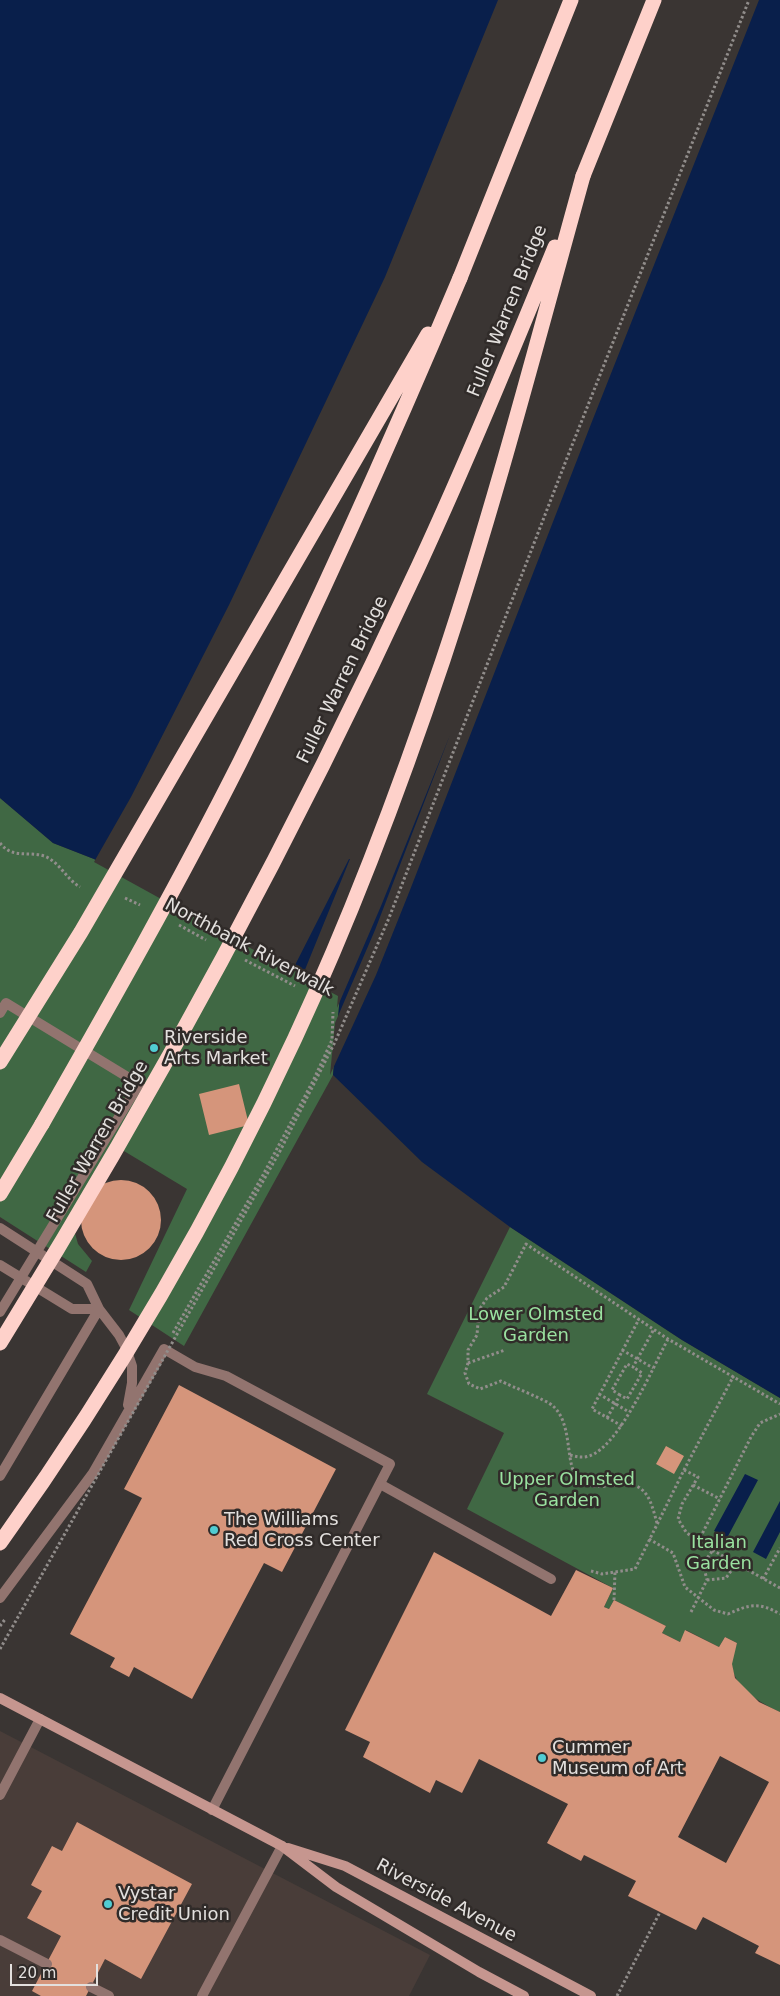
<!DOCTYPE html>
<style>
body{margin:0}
#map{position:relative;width:780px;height:1996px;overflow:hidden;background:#3a3533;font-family:"DejaVu Sans",sans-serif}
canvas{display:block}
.scale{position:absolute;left:10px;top:1964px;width:88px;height:22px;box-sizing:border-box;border:2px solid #e3e0de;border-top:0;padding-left:6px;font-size:15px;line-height:18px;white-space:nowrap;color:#e3e0de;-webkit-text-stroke:4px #302b29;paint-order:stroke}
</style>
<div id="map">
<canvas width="780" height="1996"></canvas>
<div class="scale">20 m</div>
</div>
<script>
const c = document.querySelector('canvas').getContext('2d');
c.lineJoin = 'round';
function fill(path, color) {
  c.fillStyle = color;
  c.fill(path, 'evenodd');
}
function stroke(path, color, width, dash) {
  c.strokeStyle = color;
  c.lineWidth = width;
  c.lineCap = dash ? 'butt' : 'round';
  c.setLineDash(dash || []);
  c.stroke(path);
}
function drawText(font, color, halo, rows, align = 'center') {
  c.font = font + ' "DejaVu Sans",sans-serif';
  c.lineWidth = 5;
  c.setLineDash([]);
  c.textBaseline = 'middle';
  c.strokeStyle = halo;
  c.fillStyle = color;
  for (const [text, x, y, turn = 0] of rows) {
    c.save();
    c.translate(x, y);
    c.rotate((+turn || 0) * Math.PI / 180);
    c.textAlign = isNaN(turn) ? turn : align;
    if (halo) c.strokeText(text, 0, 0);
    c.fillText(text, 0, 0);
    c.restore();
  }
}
const built = new Path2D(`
 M 0,1731 L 430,1955 L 409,1996 L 0,1996 Z`);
const green = new Path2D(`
 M 0,798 L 53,843 L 94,859 L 340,995 L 333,1075 L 184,1346 L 129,1310 L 187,1189 L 114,1145 L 73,1226 L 78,1244 L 92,1261 L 86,1272 L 0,1217 Z
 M 510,1227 L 682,1340 L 780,1398 L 780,1712 C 761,1703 735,1689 732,1666 C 731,1659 735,1650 737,1643 L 725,1637 L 719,1647 L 686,1630 L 680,1642 L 662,1633 L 666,1626 L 614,1600 L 609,1609 L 604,1607 L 613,1588 L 467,1509 L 504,1433 L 427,1394 Z`);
const water = new Path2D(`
 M 0,0 L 780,0 L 780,1398 L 682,1340 L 510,1227 L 422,1162 L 333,1075 L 340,995 L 94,859 L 53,843 L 0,798 Z
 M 745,1474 L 758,1480 L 727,1538 L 714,1531 Z
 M 780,1501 L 780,1532 L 766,1559 L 753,1552 Z`);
const pier = new Path2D(`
 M 498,0 L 759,0 L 591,424 L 410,890 L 376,975 L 330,1075 L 335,1023 L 375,930 L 450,735 L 381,906 L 337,1008 L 338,996 L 302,977 L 350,859 L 349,859 L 292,971 L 94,862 L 131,797 L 229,605 L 385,277 Z`);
const building = new Path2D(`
 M 239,1084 L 249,1125 L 209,1135 L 199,1094 Z
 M81 1220a40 40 0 1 1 80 0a40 40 0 1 1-80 0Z
 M 179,1385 L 336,1469 L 282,1572 L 264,1563 L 192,1699 L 134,1667 L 129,1677 L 110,1667 L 115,1658 L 70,1634 L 142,1498 L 124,1489 Z
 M 666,1446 L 684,1456 L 674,1474 L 656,1464 Z
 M 434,1552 L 551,1616 L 576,1570 L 613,1588 L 604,1607 L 609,1609 L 614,1600 L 666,1626 L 662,1633 L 680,1642 L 685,1630 L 719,1647 L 725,1637 L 737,1643 L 732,1664 L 735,1678 L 759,1702 L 780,1712 L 780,1965 L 755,1953 L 759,1946 L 703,1917 L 696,1930 L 628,1896 L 636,1881 L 584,1855 L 581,1861 L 547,1843 L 568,1804 L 479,1759 L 462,1793 L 436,1780 L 430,1793 L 363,1757 L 370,1742 L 345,1730 ZM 720,1756 L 769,1782 L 726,1863 L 678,1837 Z
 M 77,1822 L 192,1884 L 141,1979 L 105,1959 L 86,1996 L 41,1996 L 32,1991 L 61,1936 L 27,1918 L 42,1891 L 31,1885 L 52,1846 L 62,1851 Z`);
const path = new Path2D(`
 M 0,843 C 12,859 28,851 44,856 C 60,862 66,879 80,887
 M 125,898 L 140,905
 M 179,925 L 206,940
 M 245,960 L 295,986
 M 173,1333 L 263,1175 L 314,1079 L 332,1040 L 333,1012
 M 622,1350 L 653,1368
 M 468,1363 L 505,1350
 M 599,1394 L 629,1412
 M 620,1395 L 612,1390 L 627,1364 L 633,1367 L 654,1329
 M 607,1418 L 620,1395 L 627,1399 L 642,1373 L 633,1367
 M 622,1426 L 592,1409 L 639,1319
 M 570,1455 C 577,1457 583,1458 589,1456 C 619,1447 653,1367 668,1339
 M 684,1470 L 698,1477 L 682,1504 L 678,1519 L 686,1532 L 698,1542 L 780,1588
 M 693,1485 L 720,1499
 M 657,1523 C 655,1516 653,1508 650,1501 C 634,1466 601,1499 579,1480 C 564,1466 574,1425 553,1406 C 545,1399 512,1387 501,1381 L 480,1389 L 469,1384 L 465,1373 L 468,1363 L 468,1350 L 477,1335 L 479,1310 L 487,1298 L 504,1287 L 526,1244 L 668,1339 L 780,1404
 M 649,1539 L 673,1553 L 685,1587 L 714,1610 L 728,1614 C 750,1604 759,1602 780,1614
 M 698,1542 L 751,1437 L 760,1423 L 780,1414
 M 591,1571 L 602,1574 L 635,1569 L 684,1470 L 733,1377 L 734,1378
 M 763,1579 L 780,1548
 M 707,1580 L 726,1578 L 736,1564
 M 614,1600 L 615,1572
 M 691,1612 L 707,1580 L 703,1564 L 713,1550
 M 0,1626 L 6,1618
 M 617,1996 L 660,1912`);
const lane = new Path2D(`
 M 0,1013 L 6,1003 L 139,1084 L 0,1312
 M 0,1228 L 87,1284 L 99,1309 L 119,1335 L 126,1348 L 132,1366 L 132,1383 L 128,1405
 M 0,1265 L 72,1309 L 99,1309
 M 0,1476 L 99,1309
 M 380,1484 L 551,1579
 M 0,1598 L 93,1473 L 164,1349 L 195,1367 L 226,1376 L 390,1464 L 212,1810
 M 0,1795 L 40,1719
 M 0,1940 L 47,1964
 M 91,1987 L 109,1996`);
const street = new Path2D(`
 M 202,1996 L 282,1846`);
const secondary = new Path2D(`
 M 0,1698 L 282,1846 L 336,1887 L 479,1972 L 524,1996
 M 288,1848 L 345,1866 L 591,1996`);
const highway = new Path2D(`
 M 583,176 L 654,0
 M 460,278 L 571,0
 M 0,1194 L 42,1124`);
const pathBridge = new Path2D(`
 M 0,1649 L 280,1151 L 335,1042 L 389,918 L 567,458 L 749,0`);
const highwayBridge = new Path2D(`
 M 0,1062 L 81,932 L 428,334
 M 42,1124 C 110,1005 178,885 240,762 C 319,603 391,442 460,278
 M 0,1343 C 156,1092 295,833 419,565 C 467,461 511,354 555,247
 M 0,1543 C 114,1384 213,1215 295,1038 C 352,915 400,788 443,660 C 496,501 538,338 583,176`);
const markers = [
 [154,1048,5,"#51ccd2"],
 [214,1530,5,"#51ccd2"],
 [542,1758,5,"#51ccd2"],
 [108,1904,5,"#51ccd2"]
];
const streetNames = [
 ["Fuller Warren Bridge",508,311,-68],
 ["Fuller Warren Bridge",343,680,-64],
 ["Northbank Riverwalk",249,948,28],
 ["Fuller Warren Bridge",98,1142,-60],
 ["Riverside Avenue",446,1901,28]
];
const poiNames = [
 ["Riverside",164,1038],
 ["Arts Market",164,1059],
 ["The Williams",224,1520],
 ["Red Cross Center",224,1541],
 ["Cummer",552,1748],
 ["Museum of Art",552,1769],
 ["Vystar",118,1894],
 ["Credit Union",118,1915]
];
const parkNames = [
 ["Lower Olmsted",536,1315],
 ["Garden",536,1336],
 ["Upper Olmsted",567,1480],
 ["Garden",567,1501],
 ["Italian",719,1543],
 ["Garden",719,1564]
];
fill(built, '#493d39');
fill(green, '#406844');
fill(water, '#091f4b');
fill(pier, '#3a3533');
fill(building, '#d5957b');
stroke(path, '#918d8b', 3, [2.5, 2.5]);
stroke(lane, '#92746f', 10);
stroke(street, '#92746f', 10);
stroke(secondary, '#c6968f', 10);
stroke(highway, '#fed1ca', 15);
stroke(pathBridge, '#918d8b', 3, [2.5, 2.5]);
stroke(highwayBridge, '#fed1ca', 15);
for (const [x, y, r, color] of markers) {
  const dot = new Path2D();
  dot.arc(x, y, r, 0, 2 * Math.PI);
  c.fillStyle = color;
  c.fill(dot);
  stroke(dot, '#302b29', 2);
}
drawText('18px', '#e3e0de', '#302b29', streetNames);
drawText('18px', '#e3e0de', '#302b29', poiNames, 'left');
drawText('18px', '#9ae2a0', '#302b29', parkNames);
</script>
